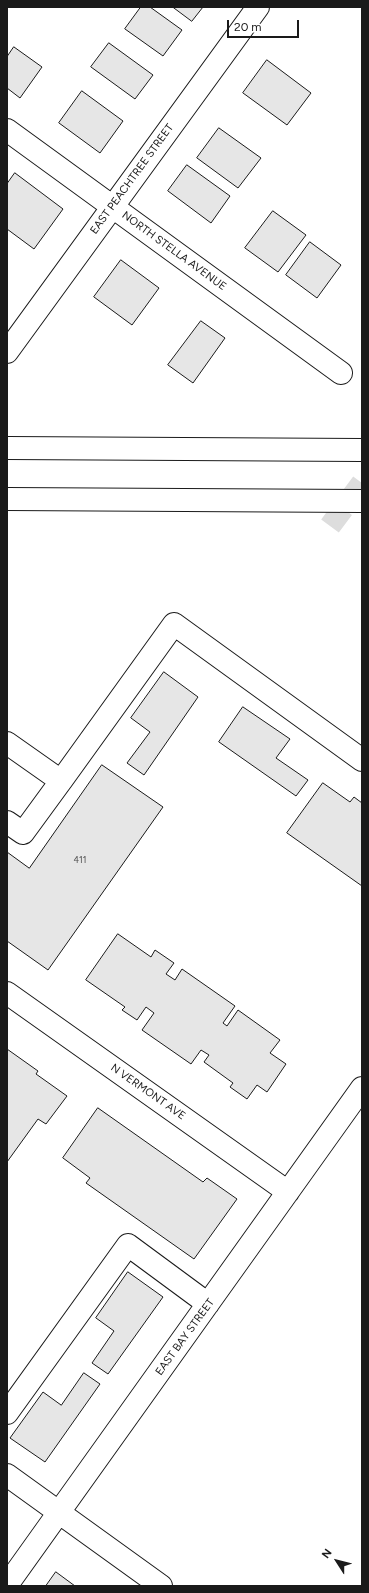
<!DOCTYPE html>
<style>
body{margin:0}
#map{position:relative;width:369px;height:1593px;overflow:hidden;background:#fff;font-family:Figtree,sans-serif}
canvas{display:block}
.frame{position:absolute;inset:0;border:8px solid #1a1a1a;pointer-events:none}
.north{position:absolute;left:317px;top:1541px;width:40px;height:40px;-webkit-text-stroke:3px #fff;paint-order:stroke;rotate:306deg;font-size:11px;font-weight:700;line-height:16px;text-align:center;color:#1a1a1a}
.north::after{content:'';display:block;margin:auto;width:14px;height:18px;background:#1a1a1a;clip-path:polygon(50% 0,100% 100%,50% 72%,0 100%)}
.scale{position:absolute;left:227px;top:20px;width:72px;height:18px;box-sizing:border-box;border:2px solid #1a1a1a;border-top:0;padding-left:5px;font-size:12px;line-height:14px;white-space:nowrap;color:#1a1a1a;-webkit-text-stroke:3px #fff;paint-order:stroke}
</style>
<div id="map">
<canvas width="369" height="1593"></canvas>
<div class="frame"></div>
<div class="north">N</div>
<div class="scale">20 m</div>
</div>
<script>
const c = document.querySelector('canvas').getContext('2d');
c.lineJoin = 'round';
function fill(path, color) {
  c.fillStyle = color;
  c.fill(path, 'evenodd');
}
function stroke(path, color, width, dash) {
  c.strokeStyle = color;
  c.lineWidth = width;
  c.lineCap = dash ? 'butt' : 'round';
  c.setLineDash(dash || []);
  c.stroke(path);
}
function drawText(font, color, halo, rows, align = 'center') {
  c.font = font + ' Figtree,sans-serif';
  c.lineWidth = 3;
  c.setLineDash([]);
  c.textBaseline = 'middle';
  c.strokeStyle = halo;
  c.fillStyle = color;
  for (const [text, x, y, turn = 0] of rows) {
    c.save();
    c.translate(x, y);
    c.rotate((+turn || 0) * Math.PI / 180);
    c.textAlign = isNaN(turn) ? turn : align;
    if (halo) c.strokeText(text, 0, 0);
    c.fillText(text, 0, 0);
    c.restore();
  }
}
const building = new Path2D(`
 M 141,7 L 150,7 L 182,30 L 163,56 L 125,29 Z
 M 173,7 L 203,7 L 192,21 Z
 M 109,43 L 153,75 L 135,99 L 91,67 Z
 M 14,47 L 42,67 L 20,98 L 7,88 L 7,57 Z
 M 267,60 L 311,93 L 287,125 L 243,93 Z
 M 82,91 L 123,121 L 100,153 L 59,123 Z
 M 219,128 L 261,158 L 238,188 L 197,158 Z
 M 187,165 L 230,196 L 211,223 L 168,191 Z
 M 15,173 L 63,209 L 34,249 L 7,229 L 7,184 Z
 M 273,211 L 306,235 L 278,272 L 245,248 Z
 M 310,242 L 341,265 L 317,298 L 286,275 Z
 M 121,260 L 159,288 L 132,325 L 94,297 Z
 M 201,321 L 225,338 L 193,383 L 168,365 Z
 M 164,672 L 198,697 L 144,775 L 127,763 L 150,732 L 131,718 Z
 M 243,707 L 290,739 L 276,758 L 308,780 L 296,796 L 219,742 Z
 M 102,765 L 163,807 L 48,970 L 7,941 L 7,852 L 29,868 Z
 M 323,783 L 350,802 L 354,797 L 362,803 L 362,886 L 287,833 Z
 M 118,934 L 151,957 L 155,950 L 174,963 L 166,974 L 175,980 L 182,969 L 235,1006 L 223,1023 L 227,1026 L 238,1010 L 280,1040 L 270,1053 L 286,1064 L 267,1092 L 257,1085 L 247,1099 L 230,1087 L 233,1083 L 204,1062 L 209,1055 L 201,1050 L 191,1064 L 142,1030 L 154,1013 L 146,1007 L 137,1020 L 122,1010 L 125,1007 L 86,980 Z
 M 7,1049 L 38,1071 L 36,1074 L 67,1096 L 46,1124 L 38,1119 L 7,1162 Z
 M 98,1108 L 203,1182 L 207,1178 L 237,1199 L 194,1259 L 86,1183 L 90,1178 L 63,1158 Z
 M 128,1272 L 163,1297 L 108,1374 L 92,1363 L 114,1331 L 96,1318 Z
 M 84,1373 L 100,1384 L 45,1462 L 10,1438 L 43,1392 L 61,1405 Z
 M 56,1572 L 75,1586 L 46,1586 Z`);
const minorTunnel = new Path2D(`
 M 330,526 L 362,483`);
const minor = new Path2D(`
 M 7,130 L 341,373
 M 7,352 L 258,7
 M 7,743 L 61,781 L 174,624 L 362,760
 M 7,822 L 23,833 L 61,781
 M 7,993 L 288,1192
 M 7,1413 L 128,1245 L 208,1304
 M 7,1475 L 161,1586
 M 7,1585 L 362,1088`);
const major = new Path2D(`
 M 7,448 L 362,450
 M 7,499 L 362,501`);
const numberNames = [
 ["411",80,860]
];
const streetNames = [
 ["EAST PEACHTREE STREET",132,179,-54],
 ["NORTH STELLA AVENUE",174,251,36],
 ["N VERMONT AVE",148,1092,35],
 ["EAST BAY STREET",185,1337,-54]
];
fill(building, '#e6e6e6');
stroke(building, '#1a1a1a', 1);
stroke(minorTunnel, '#ddd', 22, [22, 11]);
stroke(minor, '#1a1a1a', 24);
stroke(major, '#1a1a1a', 24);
stroke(minor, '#fff', 22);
stroke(major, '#fff', 22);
drawText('9px', '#4d4d4d', null, numberNames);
drawText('11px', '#1a1a1a', '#fff', streetNames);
</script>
